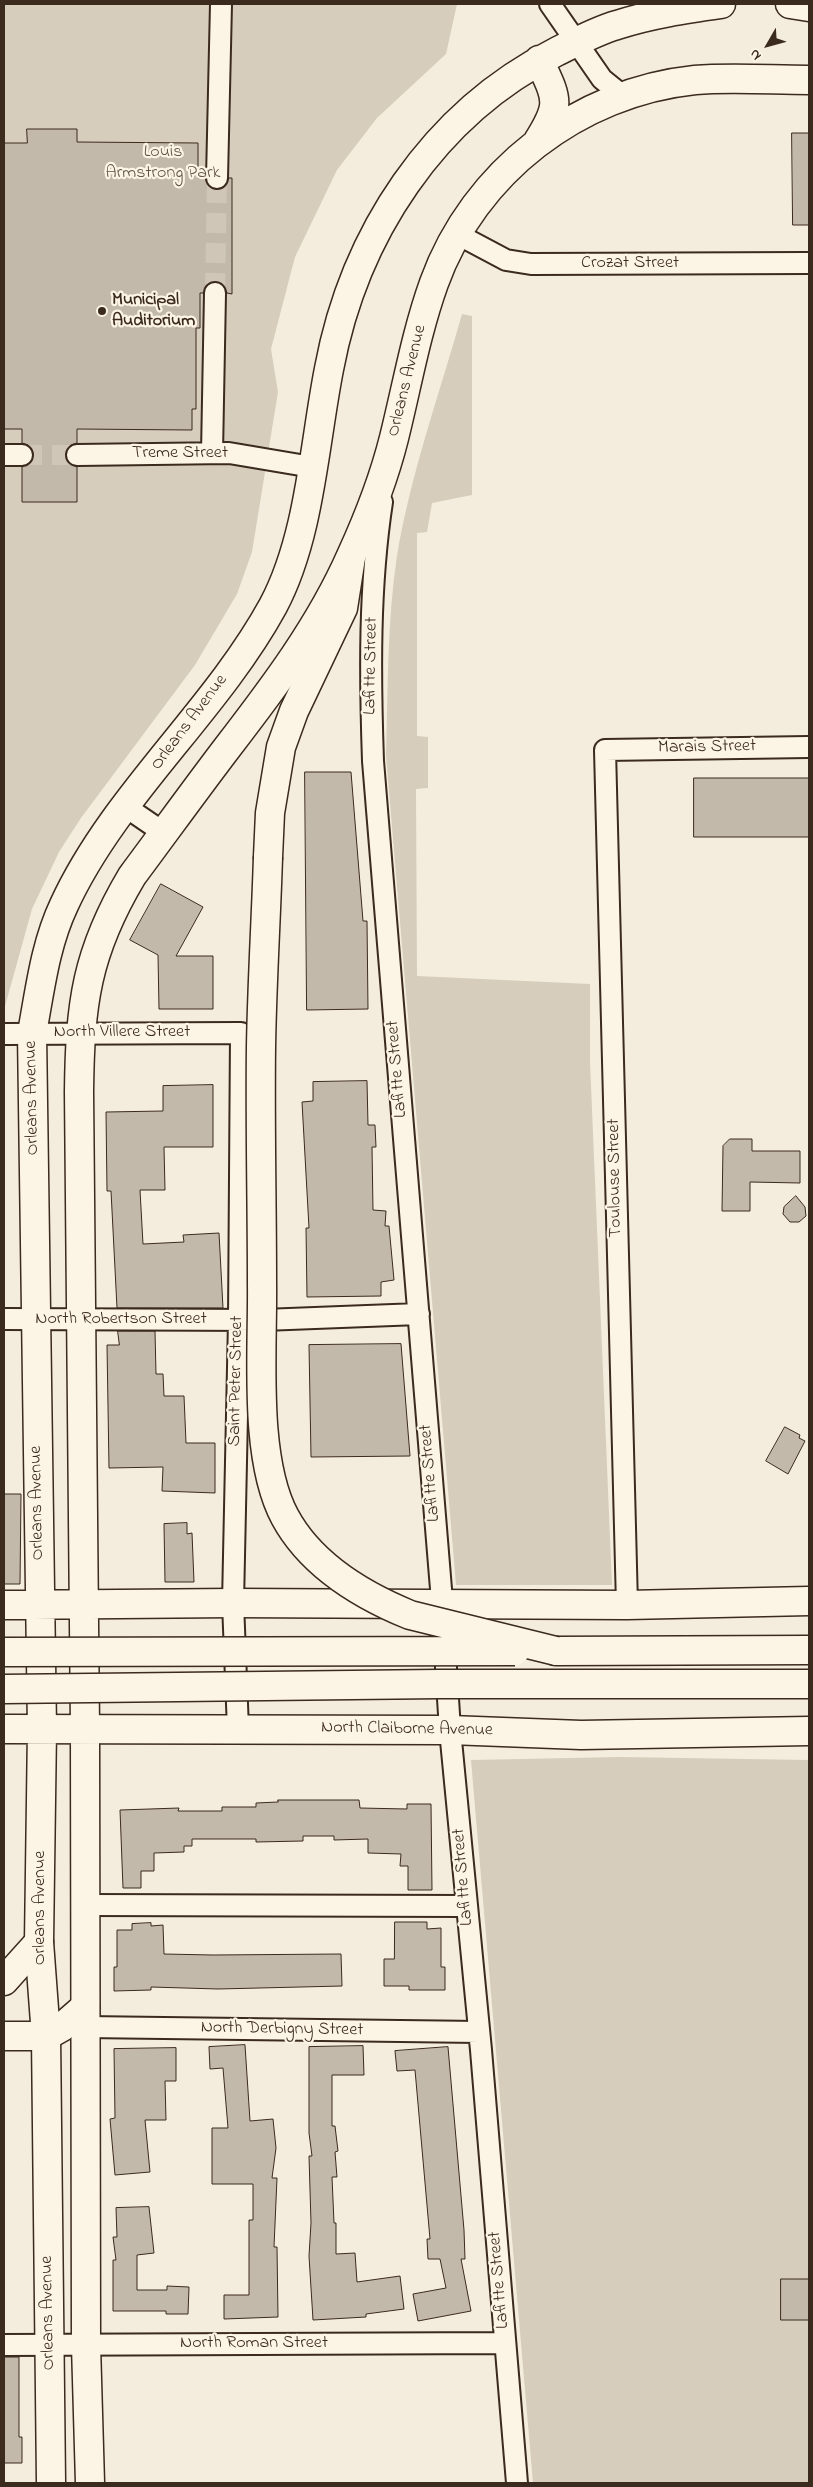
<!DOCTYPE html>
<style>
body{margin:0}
#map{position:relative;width:813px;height:2487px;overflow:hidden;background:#f4eddd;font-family:"Indie Flower",sans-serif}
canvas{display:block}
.frame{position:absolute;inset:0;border:5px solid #3b2a1e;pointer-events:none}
.north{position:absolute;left:743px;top:20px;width:50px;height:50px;-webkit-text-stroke:4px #fcf5e5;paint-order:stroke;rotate:232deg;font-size:14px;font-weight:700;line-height:20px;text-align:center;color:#3b2a1e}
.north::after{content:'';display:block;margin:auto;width:18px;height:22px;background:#3b2a1e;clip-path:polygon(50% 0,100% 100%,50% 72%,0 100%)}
</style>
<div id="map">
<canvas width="813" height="2487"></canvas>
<div class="frame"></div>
<div class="north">N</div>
</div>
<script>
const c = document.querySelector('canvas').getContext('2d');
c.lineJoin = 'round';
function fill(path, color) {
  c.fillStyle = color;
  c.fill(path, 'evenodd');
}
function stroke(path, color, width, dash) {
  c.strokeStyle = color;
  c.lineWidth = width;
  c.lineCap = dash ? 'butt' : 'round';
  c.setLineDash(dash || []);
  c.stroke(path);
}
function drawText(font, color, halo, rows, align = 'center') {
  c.font = font + ' "Indie Flower",sans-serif';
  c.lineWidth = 4.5;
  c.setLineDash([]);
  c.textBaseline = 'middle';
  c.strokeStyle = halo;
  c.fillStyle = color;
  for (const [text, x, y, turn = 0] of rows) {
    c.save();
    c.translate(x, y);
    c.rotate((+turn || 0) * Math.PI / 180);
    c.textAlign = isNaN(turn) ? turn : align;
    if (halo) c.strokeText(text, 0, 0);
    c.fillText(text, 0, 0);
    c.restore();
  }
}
const green = new Path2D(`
 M 4,4 L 457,4 L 446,54 L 377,118 L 337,170 L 295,257 L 271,349 L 278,392 L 252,552 L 237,594 L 195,665 L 81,818 L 59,852 L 32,909 L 4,1010 Z
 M 462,314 L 472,316 L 472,495 L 432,503 L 427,532 L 417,533 L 417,736 L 428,737 L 428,788 L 416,789 L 417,976 L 590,984 L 590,1062 L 612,1585 L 456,1585 L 386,756 C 388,690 387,621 397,556 C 410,476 440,392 462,314 Z
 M 620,1757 L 809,1760 L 809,2483 L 533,2483 L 471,1760 Z`);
const building = new Path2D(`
 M 27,129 L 77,129 L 77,142 L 198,143 L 198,178 L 205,178 L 210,188 L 217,190 L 223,188 L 229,178 L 232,178 L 232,294 L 227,293 L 222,283 L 215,281 L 209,283 L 203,293 L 200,293 L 200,328 L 196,328 L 196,409 L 192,409 L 192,430 L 77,429 L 77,443 L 71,445 L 65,455 L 67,461 L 77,467 L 77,502 L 22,502 L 22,467 L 32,461 L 34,455 L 28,445 L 22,443 L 22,429 L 4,429 L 4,143 L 27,143 Z
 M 792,133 L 809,133 L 809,225 L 793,225 Z
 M 305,772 L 351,772 L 363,921 L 367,921 L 368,1009 L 307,1010 Z
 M 694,778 L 809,778 L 809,837 L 694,837 Z
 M 161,884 L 203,907 L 176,956 L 213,956 L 213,1009 L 159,1009 L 158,955 L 130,940 Z
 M 367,1081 L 368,1125 L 375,1125 L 376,1147 L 372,1147 L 373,1210 L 386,1211 L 385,1226 L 389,1226 L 394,1280 L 381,1282 L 381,1296 L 307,1297 L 306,1228 L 309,1228 L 302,1102 L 313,1101 L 313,1082 Z
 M 213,1085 L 213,1147 L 164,1147 L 165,1190 L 140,1190 L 143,1244 L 184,1242 L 183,1235 L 219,1233 L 223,1308 L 117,1308 L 111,1191 L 107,1191 L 106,1112 L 163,1111 L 163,1086 Z
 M 730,1139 L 752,1139 L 752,1151 L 800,1151 L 800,1183 L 750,1182 L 750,1211 L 722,1211 L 723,1146 Z
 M 796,1196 L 805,1207 L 806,1216 L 799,1222 L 790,1222 L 783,1214 L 784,1207 Z
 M 118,1331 L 155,1331 L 156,1374 L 163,1374 L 164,1396 L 184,1396 L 186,1443 L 215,1443 L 215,1493 L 162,1491 L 163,1467 L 109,1468 L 107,1345 L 119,1345 Z
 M 401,1344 L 410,1456 L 311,1457 L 309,1345 Z
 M 785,1427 L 800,1435 L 799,1438 L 805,1441 L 788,1474 L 766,1461 Z
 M 4,1494 L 21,1494 L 20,1584 L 4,1584 Z
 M 187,1523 L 187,1534 L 192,1533 L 194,1582 L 165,1582 L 164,1524 Z
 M 278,1800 L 359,1800 L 360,1808 L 407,1809 L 407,1804 L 431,1804 L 432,1890 L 408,1890 L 408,1866 L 400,1866 L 401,1854 L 368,1853 L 368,1839 L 334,1840 L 334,1836 L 303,1836 L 303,1841 L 256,1842 L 256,1839 L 192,1839 L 192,1846 L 184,1846 L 184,1852 L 154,1853 L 154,1871 L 141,1871 L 141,1888 L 123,1888 L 120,1810 L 179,1808 L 178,1811 L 222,1811 L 222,1807 L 256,1807 L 256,1803 L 278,1802 Z
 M 395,1922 L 427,1922 L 427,1929 L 441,1928 L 441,1967 L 445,1967 L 445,1990 L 409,1990 L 409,1986 L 384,1986 L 384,1959 L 394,1959 Z
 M 151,1923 L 151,1926 L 163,1925 L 164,1954 L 213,1955 L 341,1954 L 342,1986 L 218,1989 L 151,1987 L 151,1990 L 114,1991 L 114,1967 L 117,1967 L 117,1930 L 132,1930 L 132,1924 Z
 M 245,2045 L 250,2121 L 273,2119 L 276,2148 L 272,2178 L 277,2178 L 274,2247 L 277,2247 L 278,2317 L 224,2319 L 224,2295 L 249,2295 L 249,2220 L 253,2220 L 253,2184 L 212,2184 L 212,2128 L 228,2128 L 223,2068 L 210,2069 L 209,2047 Z
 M 363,2046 L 364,2075 L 332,2075 L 332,2126 L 335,2126 L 338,2151 L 335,2152 L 337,2177 L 332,2177 L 334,2223 L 336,2223 L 336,2254 L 355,2253 L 357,2282 L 400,2276 L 404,2309 L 366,2314 L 366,2317 L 313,2320 L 309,2256 L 311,2223 L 309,2156 L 312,2156 L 309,2133 L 309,2047 Z
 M 448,2047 L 464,2230 L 465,2259 L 461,2259 L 471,2311 L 418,2321 L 413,2294 L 446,2288 L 440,2259 L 428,2259 L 427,2239 L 430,2239 L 415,2070 L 397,2071 L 395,2051 Z
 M 176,2048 L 176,2081 L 165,2081 L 166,2120 L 145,2120 L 150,2172 L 115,2175 L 110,2119 L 115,2118 L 114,2049 Z
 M 149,2207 L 154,2253 L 137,2255 L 137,2290 L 167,2290 L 167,2286 L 189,2287 L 188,2314 L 166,2314 L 166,2311 L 113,2311 L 113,2260 L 116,2260 L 113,2237 L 117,2237 L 116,2208 Z
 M 781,2279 L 809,2279 L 809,2320 L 781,2320 Z
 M 4,2357 L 19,2357 L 19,2437 L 22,2437 L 22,2463 L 4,2463 Z`);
const streetTunnel = new Path2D(`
 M 215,293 L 217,178
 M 22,455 L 77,455`);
const street = new Path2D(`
 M 550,4 L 602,79 L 623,96
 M 217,178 L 221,4
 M 457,234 L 506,260 L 531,264 L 809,263
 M 212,453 L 215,293
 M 4,455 L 22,455
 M 77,455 L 229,453 L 312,467
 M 382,502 C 369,587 370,674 373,761 L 441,1589 L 450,1730 L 481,2050 L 517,2483
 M 126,807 L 164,833
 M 4,1034 L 241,1033 L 239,1320 L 233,1603 L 238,1729
 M 4,1319 L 263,1320 L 419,1314
 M 627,1605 L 605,750 L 809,747
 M 85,1905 L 467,1906
 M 85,2027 L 479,2032
 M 4,2345 L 505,2343`);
const secondary = new Path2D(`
 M 790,4 L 809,7
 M 538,141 C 562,103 557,99 539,60
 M 4,1605 L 233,1603 L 627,1605 L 809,1601
 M 4,1729 L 450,1730 L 581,1735 L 809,1731
 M 51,2483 L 46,2036 L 39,1942 L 42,1729 L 32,1033 C 40,990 45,945 64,905 C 114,796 215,712 273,606 C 310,537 314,445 329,369 C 354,235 433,114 556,52 C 576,42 596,31 617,25 C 651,14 686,9 721,4
 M 90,2483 L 86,2345 L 85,1729 L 79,1092 C 80,1004 86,953 132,876 C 164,833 195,790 227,748 C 274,687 320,626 351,556 C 368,519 384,478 394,438 C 407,386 416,333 434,283 C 474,172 578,92 695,80 C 732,77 772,80 809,80`);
const highway = new Path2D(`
 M 268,857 L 270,813 L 281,747 L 294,711 L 343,608 L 351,557
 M 556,1651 L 809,1650
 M 4,1981 L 39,1942
 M 4,2036 L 46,2036 L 62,2027 L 85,2007`);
const highwayBridge = new Path2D(`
 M 268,857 C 266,920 262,984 261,1047 C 260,1126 262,1205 262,1284 C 263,1351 253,1458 285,1517 C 311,1565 361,1595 410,1615 L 556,1651
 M 4,1652 L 515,1651
 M 4,1689 L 439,1684 L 809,1684`);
const markers = [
 [102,311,5,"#3b2a1e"]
];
const parkNames = [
 ["Louis",163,153],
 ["Armstrong Park",163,174]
];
const streetNames = [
 ["Crozat Street",630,264],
 ["Orleans Avenue",408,381,-76],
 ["Treme Street",180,454],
 ["Lafitte Street",372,666,-89],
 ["Orleans Avenue",190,723,-53],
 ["Marais Street",707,748,-1],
 ["North Villere Street",122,1033],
 ["Lafitte Street",398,1069,-95],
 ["Orleans Avenue",33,1098,-91],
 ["Toulouse Street",616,1178,-91],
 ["North Robertson Street",121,1320],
 ["Saint Peter Street",237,1381,-89],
 ["Lafitte Street",431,1473,-95],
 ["Orleans Avenue",38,1503,-91],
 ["North Claiborne Avenue",407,1730,1],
 ["Lafitte Street",464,1877,-95],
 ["Orleans Avenue",41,1908,-90],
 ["North Derbigny Street",282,2030,1],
 ["Lafitte Street",500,2280,-95],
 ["Orleans Avenue",49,2313,-91],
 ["North Roman Street",254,2344]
];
const poiNames = [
 ["Municipal",112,301],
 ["Auditorium",112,322]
];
fill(green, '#d6cdbd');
fill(building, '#c3b9aa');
stroke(building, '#3b2a1e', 1);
stroke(streetTunnel, '#cfc6b7', 20, [20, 10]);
stroke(street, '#3b2a1e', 24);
stroke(secondary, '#3b2a1e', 31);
stroke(highway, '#3b2a1e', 31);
stroke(street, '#fcf5e5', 20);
stroke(secondary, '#fcf5e5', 28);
stroke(highway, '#fcf5e5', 28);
stroke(highwayBridge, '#3b2a1e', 31, []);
stroke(highwayBridge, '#fcf5e5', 28);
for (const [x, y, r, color] of markers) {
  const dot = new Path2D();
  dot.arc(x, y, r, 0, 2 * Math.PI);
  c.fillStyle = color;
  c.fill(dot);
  stroke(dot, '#fcf5e5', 2);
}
drawText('18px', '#625346', '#fcf5e5', parkNames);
drawText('18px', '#3b2a1e', '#fcf5e5', streetNames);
drawText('bold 18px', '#3b2a1e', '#fcf5e5', poiNames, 'left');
</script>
